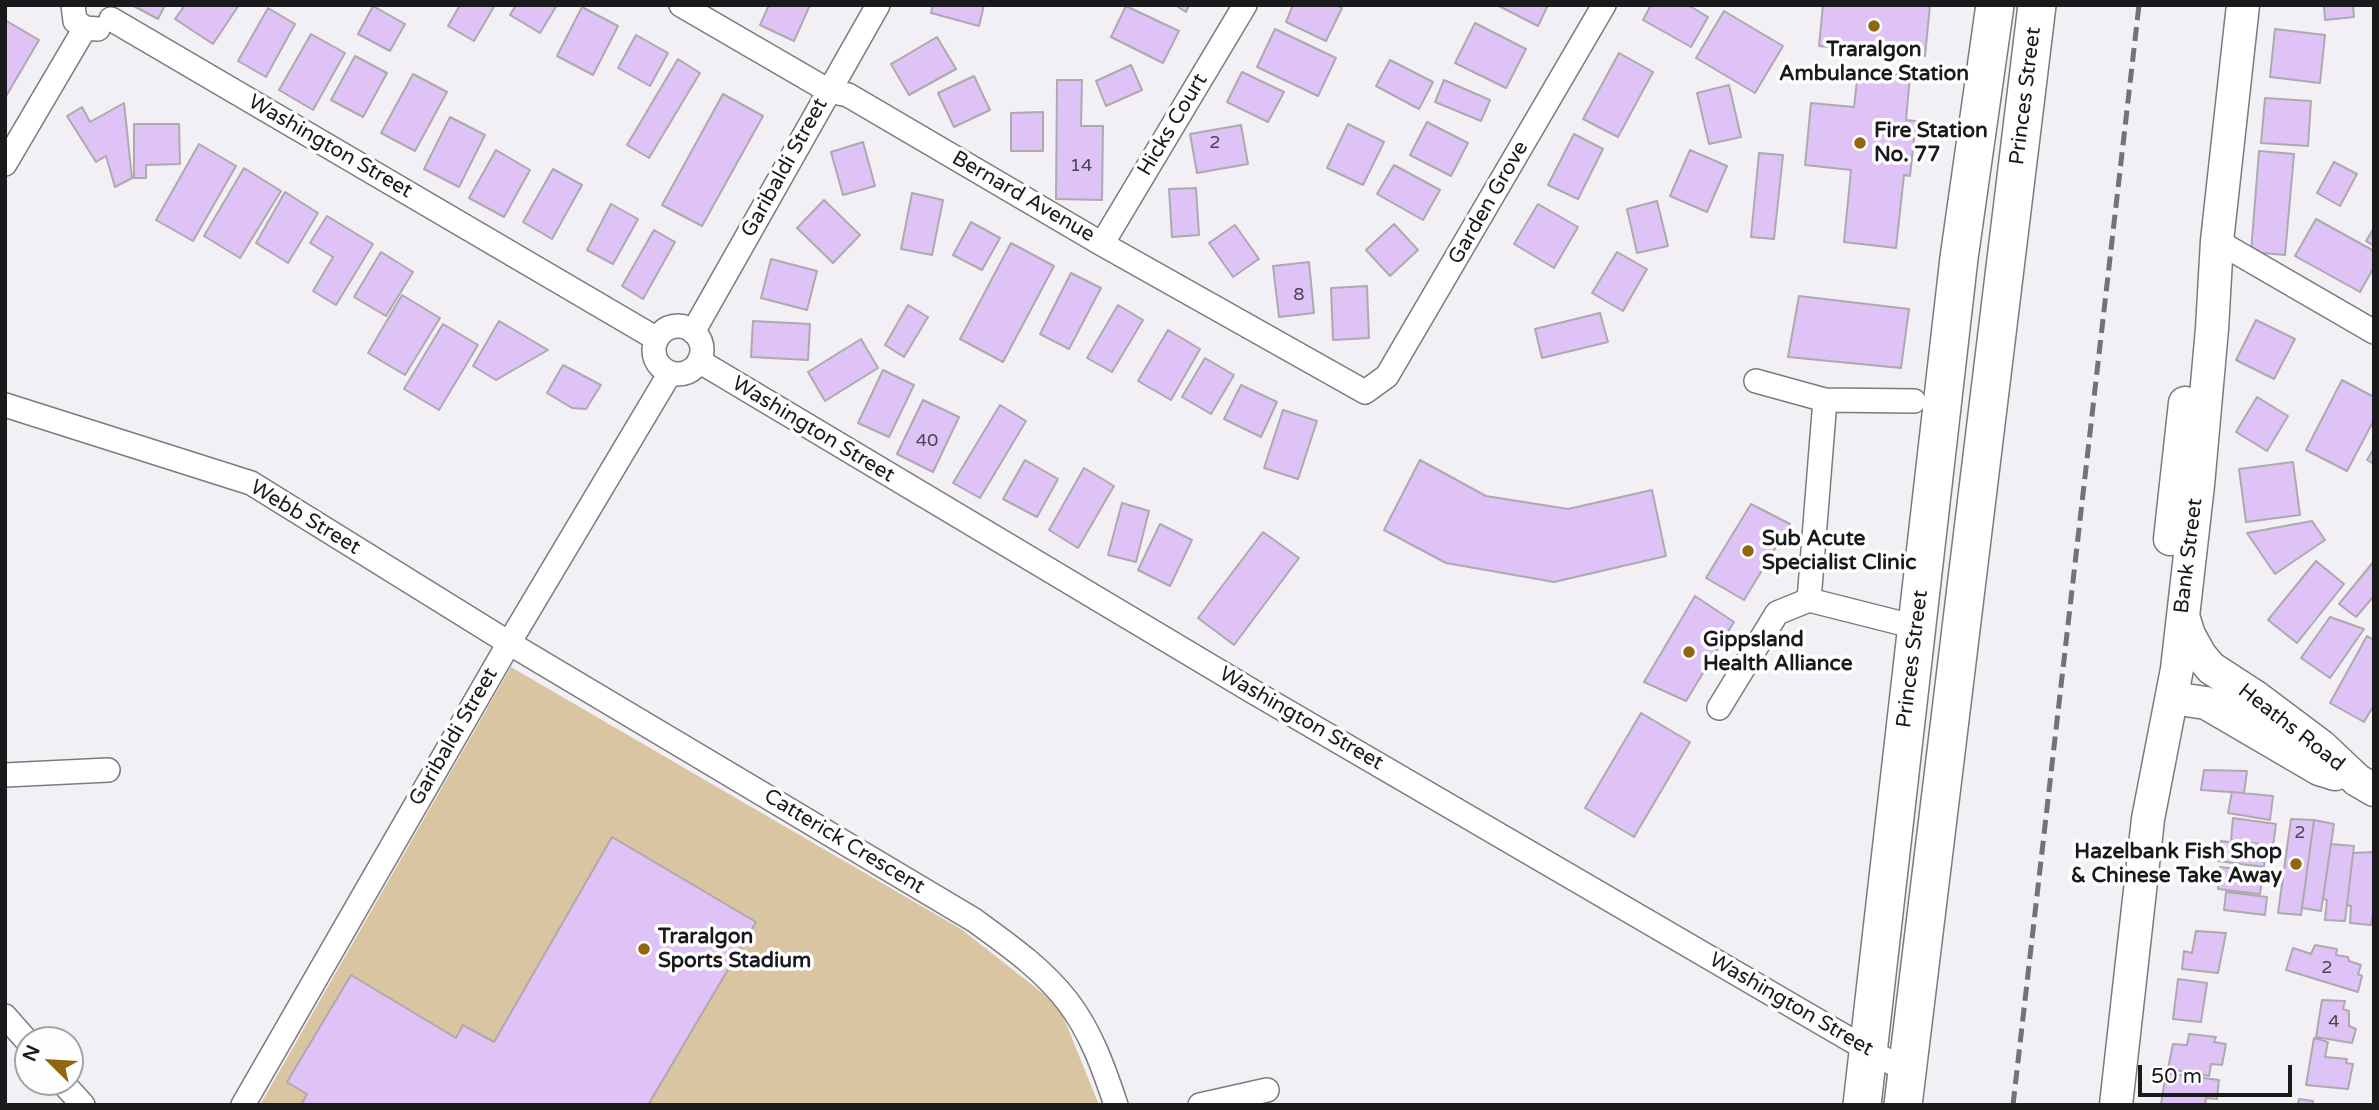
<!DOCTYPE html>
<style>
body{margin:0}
#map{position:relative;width:2379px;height:1110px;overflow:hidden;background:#f2f0f4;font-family:"Varela Round",sans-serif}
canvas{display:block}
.frame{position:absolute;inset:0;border:7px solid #1a191b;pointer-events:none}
.north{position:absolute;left:14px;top:1026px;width:70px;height:70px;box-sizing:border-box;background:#fffeff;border:2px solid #a3a2a4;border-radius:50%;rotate:294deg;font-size:19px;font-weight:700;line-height:28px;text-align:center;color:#1a191b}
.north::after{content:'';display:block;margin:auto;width:24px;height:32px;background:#90670e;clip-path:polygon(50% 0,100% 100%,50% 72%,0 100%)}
.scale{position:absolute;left:2138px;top:1065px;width:154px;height:32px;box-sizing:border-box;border:4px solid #1a191b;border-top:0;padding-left:9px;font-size:21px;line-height:24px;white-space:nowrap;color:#1a191b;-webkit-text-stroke:5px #fffeff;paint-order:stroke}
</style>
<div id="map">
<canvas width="2379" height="1110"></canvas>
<div class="frame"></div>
<div class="north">N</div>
<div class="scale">50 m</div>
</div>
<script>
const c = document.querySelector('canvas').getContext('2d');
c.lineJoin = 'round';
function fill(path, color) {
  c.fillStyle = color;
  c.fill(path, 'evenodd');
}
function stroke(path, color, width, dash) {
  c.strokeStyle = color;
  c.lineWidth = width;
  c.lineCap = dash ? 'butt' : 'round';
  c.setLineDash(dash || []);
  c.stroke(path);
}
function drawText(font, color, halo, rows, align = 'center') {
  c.font = font + ' "Varela Round",sans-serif';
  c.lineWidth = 7;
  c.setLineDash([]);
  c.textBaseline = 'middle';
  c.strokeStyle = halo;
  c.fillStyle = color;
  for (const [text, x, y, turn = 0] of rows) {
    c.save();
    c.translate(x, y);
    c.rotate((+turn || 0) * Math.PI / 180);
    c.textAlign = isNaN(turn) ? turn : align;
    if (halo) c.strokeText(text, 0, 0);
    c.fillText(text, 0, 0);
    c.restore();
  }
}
const green = new Path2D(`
 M 511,667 L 961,929 L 1059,1006 L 1099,1105 L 260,1105 Z`);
const building = new Path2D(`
 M 132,5 L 165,5 L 158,19 Z
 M 185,5 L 239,5 L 213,44 L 175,19 Z
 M 460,5 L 495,5 L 474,41 L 448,26 Z
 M 516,5 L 557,5 L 540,33 L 510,15 Z
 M 769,5 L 810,5 L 794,41 L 760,25 Z
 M 933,5 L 984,5 L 979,26 L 931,13 Z
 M 1175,5 L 1189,5 L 1186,12 Z
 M 1293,5 L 1336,5 L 1342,8 L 1326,41 L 1286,22 Z
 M 1497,5 L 1548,5 L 1538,26 Z
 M 1651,5 L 1688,5 L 1708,17 L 1691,47 L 1643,20 Z
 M 1823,5 L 1930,5 L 1925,56 L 1819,46 Z
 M 2324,5 L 2353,5 L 2354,17 L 2325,20 Z
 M 373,6 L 405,24 L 390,51 L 358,34 Z
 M 1126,6 L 1179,31 L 1163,63 L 1111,37 Z
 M 582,7 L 618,26 L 593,75 L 557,56 Z
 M 268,8 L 295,24 L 266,77 L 238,61 Z
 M 1724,11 L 1783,46 L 1755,93 L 1696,58 Z
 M 5,20 L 39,40 L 5,98 Z
 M 1475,23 L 1526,49 L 1506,88 L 1455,63 Z
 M 1275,29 L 1336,58 L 1318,96 L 1257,67 Z
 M 2275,29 L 2325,35 L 2320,83 L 2270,77 Z
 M 311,34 L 345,53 L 313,110 L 279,90 Z
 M 636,35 L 668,53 L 650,86 L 618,68 Z
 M 937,37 L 956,69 L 909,95 L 891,64 Z
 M 1619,53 L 1653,72 L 1618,137 L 1583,119 Z
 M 355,56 L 387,73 L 363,117 L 331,100 Z
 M 678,59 L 700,73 L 649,158 L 627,145 Z
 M 1390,60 L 1433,82 L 1419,109 L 1376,86 Z
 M 1131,65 L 1142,90 L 1106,106 L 1096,81 Z
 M 1858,71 L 1910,76 L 1906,120 L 1916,121 L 1910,176 L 1904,175 L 1896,248 L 1844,242 L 1851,170 L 1805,165 L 1811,103 L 1854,107 Z
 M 1242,72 L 1284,92 L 1268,122 L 1227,102 Z
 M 413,74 L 447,92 L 415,151 L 381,133 Z
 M 974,76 L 990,110 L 954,127 L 938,93 Z
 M 1057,80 L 1082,80 L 1081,126 L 1103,126 L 1102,200 L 1056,199 Z
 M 1444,80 L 1490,100 L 1481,121 L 1435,102 Z
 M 1729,85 L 1741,137 L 1709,144 L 1697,93 Z
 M 723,94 L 763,116 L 702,226 L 662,205 Z
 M 2265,98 L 2311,101 L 2308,146 L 2261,143 Z
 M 124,103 L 132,178 L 115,187 L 106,156 L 96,162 L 67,116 L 82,107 L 90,122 Z
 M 1043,112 L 1043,151 L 1011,151 L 1011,113 Z
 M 450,117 L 485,135 L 459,187 L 424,169 Z
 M 1427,122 L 1468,143 L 1451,176 L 1410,155 Z
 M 134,124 L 179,124 L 180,164 L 146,165 L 146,178 L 134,178 Z
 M 1348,124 L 1384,142 L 1363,185 L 1327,168 Z
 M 1241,125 L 1248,164 L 1197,173 L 1190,134 Z
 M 1574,134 L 1603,149 L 1578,199 L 1548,185 Z
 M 863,142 L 875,186 L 843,195 L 831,152 Z
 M 199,144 L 236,166 L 193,241 L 156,220 Z
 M 496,150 L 530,170 L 504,217 L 469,198 Z
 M 1690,150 L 1727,166 L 1707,212 L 1670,196 Z
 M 2259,151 L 2294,154 L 2285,255 L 2251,252 Z
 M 1759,153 L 1783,155 L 1774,239 L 1751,237 Z
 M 2334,162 L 2357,174 L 2340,206 L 2317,193 Z
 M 1394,165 L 1440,190 L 1423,220 L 1377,194 Z
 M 244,168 L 281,191 L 240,258 L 204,236 Z
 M 553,169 L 582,185 L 552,239 L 523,222 Z
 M 1196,188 L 1199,235 L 1172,237 L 1169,189 Z
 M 285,192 L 318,213 L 288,263 L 256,243 Z
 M 912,193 L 943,200 L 932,255 L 901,249 Z
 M 824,200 L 860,235 L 833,263 L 797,228 Z
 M 1657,201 L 1668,246 L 1637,253 L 1627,209 Z
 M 611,204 L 638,219 L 613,264 L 587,250 Z
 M 1538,204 L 1578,227 L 1554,268 L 1514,244 Z
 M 327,216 L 373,244 L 336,305 L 313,291 L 333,257 L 310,243 Z
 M 2316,219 L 2374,251 L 2374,267 L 2360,292 L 2295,256 Z
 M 971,222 L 1000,238 L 982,270 L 953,255 Z
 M 1394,224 L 1418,250 L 1390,276 L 1366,250 Z
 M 1235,225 L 1259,259 L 1233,277 L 1209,243 Z
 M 2374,228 L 2374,246 L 2366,241 Z
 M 654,230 L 675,242 L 643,299 L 622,286 Z
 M 1011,243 L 1054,266 L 1003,362 L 960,339 Z
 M 381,252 L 413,272 L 386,316 L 354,297 Z
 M 1617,252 L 1647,269 L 1623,311 L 1592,293 Z
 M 771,259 L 817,271 L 807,310 L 761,298 Z
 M 1309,262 L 1314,313 L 1279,317 L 1273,266 Z
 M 1071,273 L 1101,288 L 1069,349 L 1040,334 Z
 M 1367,286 L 1369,338 L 1333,340 L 1331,288 Z
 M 402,295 L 440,318 L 405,375 L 368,353 Z
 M 1799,296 L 1909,309 L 1901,368 L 1788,357 Z
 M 908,305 L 928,317 L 904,357 L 885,345 Z
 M 1118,305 L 1143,320 L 1112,372 L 1087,358 Z
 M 1600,313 L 1608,342 L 1542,358 L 1535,329 Z
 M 2256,320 L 2295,339 L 2274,379 L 2236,360 Z
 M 499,321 L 548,350 L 496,380 L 473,366 Z
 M 753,321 L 810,324 L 808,360 L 751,357 Z
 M 443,324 L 478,345 L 439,410 L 404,389 Z
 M 1168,330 L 1200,349 L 1171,400 L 1138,381 Z
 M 861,339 L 878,368 L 825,401 L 808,372 Z
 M 1205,358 L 1234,375 L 1211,414 L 1182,397 Z
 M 563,365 L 601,385 L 586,409 L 572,408 L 547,393 Z
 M 883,370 L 914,385 L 889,437 L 858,423 Z
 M 2342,380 L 2374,397 L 2374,420 L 2347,471 L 2306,450 Z
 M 1241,385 L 1277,402 L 1261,437 L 1224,419 Z
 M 2257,397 L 2288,416 L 2267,451 L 2236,432 Z
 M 923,400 L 959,417 L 933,472 L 897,454 Z
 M 1000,405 L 1026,421 L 980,498 L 953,483 Z
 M 1283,410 L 1317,421 L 1298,479 L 1264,468 Z
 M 2374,448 L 2374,464 L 2367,460 Z
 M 1025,460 L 1058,479 L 1037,517 L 1003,499 Z
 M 1420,460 L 1486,496 L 1568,509 L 1652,490 L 1666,556 L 1554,582 L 1446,563 L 1384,530 Z
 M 2293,462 L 2300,515 L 2246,522 L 2239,469 Z
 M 1084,468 L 1114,486 L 1078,548 L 1049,530 Z
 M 1122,503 L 1149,511 L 1136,562 L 1108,555 Z
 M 1751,504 L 1790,524 L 1744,600 L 1706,578 Z
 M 2312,521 L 2325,540 L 2275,574 L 2247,533 Z
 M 1160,524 L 1192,540 L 1170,586 L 1138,570 Z
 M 1263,532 L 1299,558 L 1234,645 L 1198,618 Z
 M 2316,561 L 2344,584 L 2297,643 L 2268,620 Z
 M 2374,561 L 2374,596 L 2356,617 L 2339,604 Z
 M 1695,596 L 1734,622 L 1686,701 L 1644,682 Z
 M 2330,617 L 2364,629 L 2330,678 L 2301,658 Z
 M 2367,636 L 2374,640 L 2374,705 L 2364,722 L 2330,703 Z
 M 1641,713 L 1690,742 L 1634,837 L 1585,808 Z
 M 2204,770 L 2247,771 L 2244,793 L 2201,790 Z
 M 2232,792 L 2273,796 L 2270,820 L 2228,813 Z
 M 2233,818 L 2276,824 L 2273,846 L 2231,840 Z
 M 2291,819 L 2314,820 L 2301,915 L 2278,913 Z
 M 2314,820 L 2334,824 L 2321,911 L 2302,908 Z
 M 612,837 L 756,922 L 648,1105 L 301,1105 L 307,1094 L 287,1082 L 351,975 L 456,1038 L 463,1025 L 494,1042 Z
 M 2221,841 L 2266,847 L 2264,867 L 2218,861 Z
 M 2331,844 L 2354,846 L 2345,921 L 2325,920 L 2327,900 L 2323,899 Z
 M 2374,852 L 2374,908 L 2371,925 L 2350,923 L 2351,906 L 2347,905 L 2353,853 Z
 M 2220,867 L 2263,872 L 2260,894 L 2218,889 Z
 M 2226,892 L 2267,897 L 2265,915 L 2224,910 Z
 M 2196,931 L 2226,933 L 2218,973 L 2182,969 L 2184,951 L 2192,953 Z
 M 2315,945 L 2337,949 L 2336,955 L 2348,957 L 2349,961 L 2361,965 L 2358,974 L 2362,976 L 2358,992 L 2286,970 L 2293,948 L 2311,954 Z
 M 2178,979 L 2207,983 L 2201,1022 L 2173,1019 Z
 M 2322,1000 L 2345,1001 L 2343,1009 L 2349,1011 L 2349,1026 L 2356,1029 L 2352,1043 L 2316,1037 Z
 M 2189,1034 L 2216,1037 L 2214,1042 L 2226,1044 L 2222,1065 L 2211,1064 L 2209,1076 L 2168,1069 L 2173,1044 L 2187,1045 Z
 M 2314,1038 L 2328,1042 L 2325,1057 L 2347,1059 L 2346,1063 L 2353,1064 L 2348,1089 L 2306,1085 Z
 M 2166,1073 L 2219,1080 L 2217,1099 L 2206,1098 L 2205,1105 L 2161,1104 Z
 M 2299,1099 L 2313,1101 L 2312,1105 L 2298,1105 Z`);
const minor = new Path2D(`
 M 73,5 L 75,21 L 85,28 L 98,29
 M 681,5 L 829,91 L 848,95 L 1102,244 L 1365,392 L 1387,376 L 1604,5
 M 111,19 L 657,339
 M 5,164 L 85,28
 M 2217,241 L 2374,332
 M 1102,244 L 1245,5
 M654 350a24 24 0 1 1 48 0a24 24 0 1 1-48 0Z
 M 693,332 L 878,5
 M 699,361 L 1252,691 L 1868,1050 L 1907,1071
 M 1756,381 L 1825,400 L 1809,600 L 1916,627
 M 1825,400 L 1914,401
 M 5,405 L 251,483 L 509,643 L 974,920 C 1007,944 1043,969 1068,1002 C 1091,1032 1104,1069 1116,1105
 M 1719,708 L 1777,613 L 1809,600
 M 5,775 L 108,770
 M 5,1016 L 28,1042
 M 62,1082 L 83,1105
 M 243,1105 L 509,643 L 670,373
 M 1200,1105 L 1267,1090`);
const secondary = new Path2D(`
 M 2170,539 L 2185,403
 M 2183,616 L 2189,635 L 2200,655 L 2211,668 L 2257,698 L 2321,746 L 2357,780 L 2374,790
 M 2172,698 L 2206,703 L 2319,769 L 2335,774
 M 2116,1105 L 2148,819 L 2177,669 L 2198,485 L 2212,329 L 2217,241 L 2243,5`);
const trunk = new Path2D(`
 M 1862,1105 L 1959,258 L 1995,5
 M 1903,1105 L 2037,5`);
const rail = new Path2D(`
 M 2013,1105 L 2139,5`);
const markers = [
 [1874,26,7,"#90670e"],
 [1860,143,7,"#90670e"],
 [1748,551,7,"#90670e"],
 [1689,652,7,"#90670e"],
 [2296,864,7,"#90670e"],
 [644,949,7,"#90670e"]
];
const numberNames = [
 ["2",1215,143],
 ["14",1081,166],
 ["8",1299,295],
 ["40",927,441],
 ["2",2300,833],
 ["2",2327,968],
 ["4",2334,1022]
];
const poiNames = [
 ["Traralgon",1874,50,"center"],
 ["Ambulance Station",1874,74,"center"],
 ["Fire Station",1874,131],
 ["No. 77",1874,155],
 ["Sub Acute",1762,539],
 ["Specialist Clinic",1762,563],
 ["Gippsland",1703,640],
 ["Health Alliance",1703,664],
 ["Hazelbank Fish Shop",2282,852,"right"],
 ["& Chinese Take Away",2282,876,"right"],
 ["Traralgon",658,937],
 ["Sports Stadium",658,961]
];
const streetNames = [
 ["Princes Street",2026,96,-83],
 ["Hicks Court",1173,125,-59],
 ["Washington Street",330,147,30],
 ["Garibaldi Street",785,168,-61],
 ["Bernard Avenue",1023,197,30],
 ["Garden Grove",1489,203,-60],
 ["Washington Street",813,430,31],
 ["Webb Street",305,518,31],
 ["Bank Street",2189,556,-83],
 ["Princes Street",1913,659,-83],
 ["Washington Street",1301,719,30],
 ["Heaths Road",2291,728,38],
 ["Garibaldi Street",454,737,-60],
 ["Catterick Crescent",844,842,31],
 ["Washington Street",1791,1005,30]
];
fill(green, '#dac5a3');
fill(building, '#dfc2f6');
stroke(building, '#acaaae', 2);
stroke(minor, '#7c7a7e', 26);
stroke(secondary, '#7c7a7e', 35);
stroke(trunk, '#7c7a7e', 40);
stroke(minor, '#fff', 23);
stroke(secondary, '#fff', 32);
stroke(trunk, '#fff', 37);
stroke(rail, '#747275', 5, [14, 7]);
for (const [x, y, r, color] of markers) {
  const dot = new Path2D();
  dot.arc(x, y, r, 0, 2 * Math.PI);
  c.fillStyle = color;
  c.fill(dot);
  stroke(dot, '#fffeff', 2.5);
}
drawText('18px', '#4b4352', null, numberNames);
drawText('bold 21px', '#1a191b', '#fffeff', poiNames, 'left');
drawText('21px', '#1a191b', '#fffeff', streetNames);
</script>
